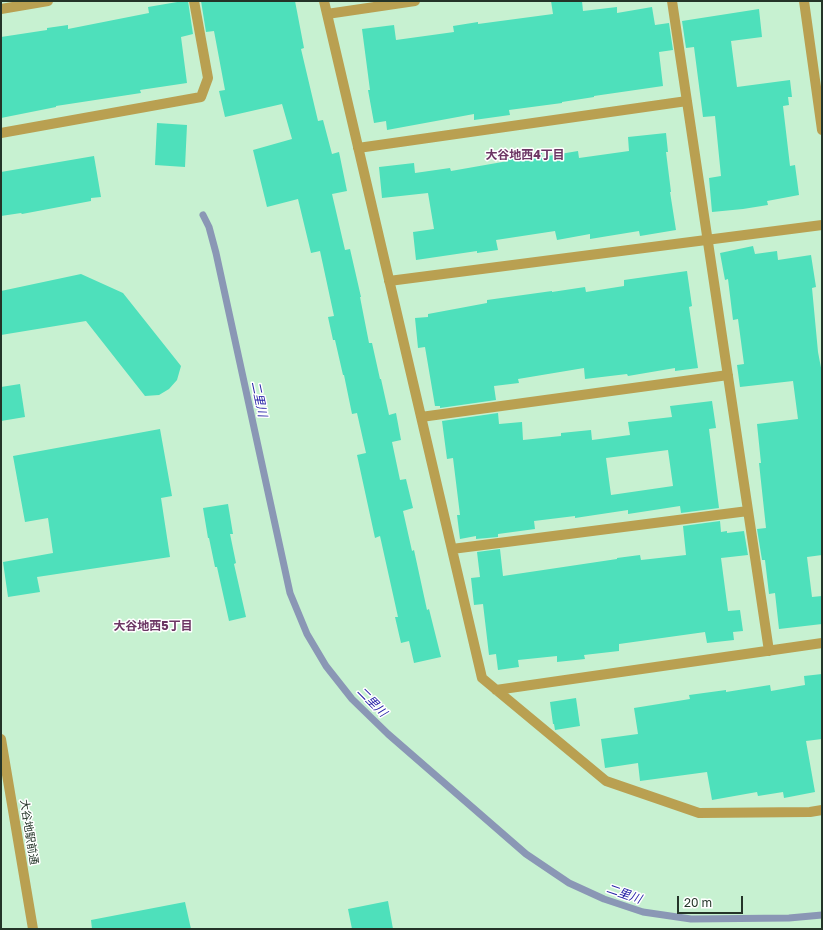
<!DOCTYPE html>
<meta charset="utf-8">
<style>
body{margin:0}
#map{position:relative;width:823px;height:930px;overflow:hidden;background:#c7f1d1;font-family:"Golos Text",sans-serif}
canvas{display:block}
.frame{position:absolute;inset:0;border:2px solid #243428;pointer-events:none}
.scale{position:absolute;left:677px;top:896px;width:66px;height:18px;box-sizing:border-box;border:2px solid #243428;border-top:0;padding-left:5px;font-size:12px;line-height:14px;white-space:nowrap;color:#243428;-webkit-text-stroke:3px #fff;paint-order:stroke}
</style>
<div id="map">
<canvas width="823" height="930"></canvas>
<div class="frame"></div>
<div class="scale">20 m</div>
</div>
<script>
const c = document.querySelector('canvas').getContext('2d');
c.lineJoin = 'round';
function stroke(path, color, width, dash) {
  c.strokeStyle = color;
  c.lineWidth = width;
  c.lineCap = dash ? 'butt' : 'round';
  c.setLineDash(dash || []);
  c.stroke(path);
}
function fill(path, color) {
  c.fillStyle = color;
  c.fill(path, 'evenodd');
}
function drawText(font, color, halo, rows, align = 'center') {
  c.font = font + ' "Golos Text","Noto Sans JP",sans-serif';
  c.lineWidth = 3;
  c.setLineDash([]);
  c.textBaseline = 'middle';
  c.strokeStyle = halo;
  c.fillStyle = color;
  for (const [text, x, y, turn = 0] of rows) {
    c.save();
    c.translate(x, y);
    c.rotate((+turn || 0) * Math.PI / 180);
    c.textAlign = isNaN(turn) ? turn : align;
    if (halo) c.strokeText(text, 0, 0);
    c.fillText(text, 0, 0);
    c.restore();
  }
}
const stream = new Path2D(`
 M 203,215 L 209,227 L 216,253 L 290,593 L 307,634 L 326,666 L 352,699 L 388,734 L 526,854 L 569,883 L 604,899 L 643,912 L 691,919 L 789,918 L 822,915`);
const building = new Path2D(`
 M 183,1 L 188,1 L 193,34 L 181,37 L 187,83 L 140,90 L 141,93 L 56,106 L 56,107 L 1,118 L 1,37 L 47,30 L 47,28 L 68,25 L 68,29 L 149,13 L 148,7 Z
 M 201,1 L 295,1 L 304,48 L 301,49 L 318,121 L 323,120 L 332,154 L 339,152 L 347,191 L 332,194 L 345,250 L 350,249 L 361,297 L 360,297 L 369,343 L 372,343 L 380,379 L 381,379 L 389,415 L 396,413 L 401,440 L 392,442 L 400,480 L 406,479 L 413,508 L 403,511 L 412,551 L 414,550 L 427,610 L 429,609 L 441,657 L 414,663 L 409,641 L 401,643 L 395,617 L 398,617 L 380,536 L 375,538 L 357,455 L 366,453 L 357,413 L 352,414 L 344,375 L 343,375 L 335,340 L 333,340 L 328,317 L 334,316 L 320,251 L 311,253 L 298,199 L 267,207 L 253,150 L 292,139 L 282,104 L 225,117 L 219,91 L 225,90 L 214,31 L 206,32 Z
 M 551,1 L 582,1 L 583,11 L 617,7 L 617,13 L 652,7 L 655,25 L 669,23 L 673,50 L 659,52 L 663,86 L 594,96 L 594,97 L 562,102 L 562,103 L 509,110 L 510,115 L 474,120 L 474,114 L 387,130 L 386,121 L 374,123 L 368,90 L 370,90 L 362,29 L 394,25 L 396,40 L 454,32 L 453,26 L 478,22 L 478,24 L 553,14 Z
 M 759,9 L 762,37 L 731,41 L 737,87 L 790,80 L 792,97 L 788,97 L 789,105 L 783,106 L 790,166 L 795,165 L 799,195 L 767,201 L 768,205 L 743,209 L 712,212 L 709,178 L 721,176 L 715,116 L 703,117 L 694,47 L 686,48 L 682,21 Z
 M 157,123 L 187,125 L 185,167 L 155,165 Z
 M 666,133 L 668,152 L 666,152 L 671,192 L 670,192 L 676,230 L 640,236 L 639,231 L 590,239 L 590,234 L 557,240 L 555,231 L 496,240 L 498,250 L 477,253 L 477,251 L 416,260 L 413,232 L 434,229 L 428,193 L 382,198 L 379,167 L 414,163 L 415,173 L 450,168 L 451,171 L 508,161 L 508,158 L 542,153 L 542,157 L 578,151 L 579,158 L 629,151 L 628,137 Z
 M 94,156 L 101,197 L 91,198 L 91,201 L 22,214 L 21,213 L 1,216 L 1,172 Z
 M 753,246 L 755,254 L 777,251 L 778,260 L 811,255 L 816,287 L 812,288 L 818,352 L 822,373 L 822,555 L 807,557 L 812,597 L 822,596 L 822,624 L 779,629 L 775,593 L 769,594 L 765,560 L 762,560 L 757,529 L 766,528 L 759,463 L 761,463 L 757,424 L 798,419 L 793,381 L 740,387 L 737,365 L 744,364 L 738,319 L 733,320 L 728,279 L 725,280 L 720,253 Z
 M 687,271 L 692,306 L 689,307 L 698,368 L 675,371 L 675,368 L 628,376 L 627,374 L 585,379 L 584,368 L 518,379 L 519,383 L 494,386 L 496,400 L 440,408 L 440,406 L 435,406 L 425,347 L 418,348 L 415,318 L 428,317 L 428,314 L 487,303 L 487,300 L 552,291 L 552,292 L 585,287 L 586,292 L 624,286 L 624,280 Z
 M 81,274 L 123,293 L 181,366 L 177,380 L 169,389 L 159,395 L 145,396 L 86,321 L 1,335 L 1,291 Z
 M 20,384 L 25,417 L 1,421 L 1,387 Z
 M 712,401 L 716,428 L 709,429 L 719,508 L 681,513 L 680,506 L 628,514 L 628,510 L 575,518 L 575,516 L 534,521 L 535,529 L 498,534 L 498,537 L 476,539 L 476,536 L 460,539 L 457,515 L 460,515 L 453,458 L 447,459 L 442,421 L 498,413 L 499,424 L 522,422 L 523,440 L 561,436 L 561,433 L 591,430 L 592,440 L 630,435 L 628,422 L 672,417 L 670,406 ZM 668,450 L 673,486 L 611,495 L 606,458 Z
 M 160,429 L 172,496 L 161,498 L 170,557 L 37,577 L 40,592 L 8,597 L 3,562 L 53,553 L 48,518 L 25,522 L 13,456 Z
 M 228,504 L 233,534 L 230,534 L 236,563 L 234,564 L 246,617 L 229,621 L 217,567 L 215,567 L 209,538 L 208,538 L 203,508 Z
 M 720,521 L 721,532 L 727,531 L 727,533 L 744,531 L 748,555 L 721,558 L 728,611 L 740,610 L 743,631 L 733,632 L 734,640 L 707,643 L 705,632 L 619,644 L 619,651 L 584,655 L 585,659 L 557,662 L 557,656 L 518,660 L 519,667 L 498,670 L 496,654 L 489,655 L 483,604 L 474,605 L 471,578 L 480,577 L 477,552 L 500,549 L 503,576 L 617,559 L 617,558 L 640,555 L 641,560 L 686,555 L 683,526 Z
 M 822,674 L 822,739 L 806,741 L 815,792 L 784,798 L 783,792 L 758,796 L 757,792 L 712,800 L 707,772 L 640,781 L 638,763 L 605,768 L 601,739 L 638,734 L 634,708 L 690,699 L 689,695 L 726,690 L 726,692 L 770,685 L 771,691 L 805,685 L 804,676 Z
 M 576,698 L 580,726 L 555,730 L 554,724 L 553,724 L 550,702 Z
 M 388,901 L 393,929 L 352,929 L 348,909 Z
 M 185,902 L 191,929 L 92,929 L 91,920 Z`);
const minor = new Path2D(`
 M 324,1 L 482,678 L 606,781 L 699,813 L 810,812 L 822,810
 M 672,1 L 769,651
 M 804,1 L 822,130
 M 1,9 L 48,1
 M 327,14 L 415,1
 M 1,133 L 201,97 L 208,78 L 194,1
 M 358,148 L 687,101
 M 389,281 L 822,225
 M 421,417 L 728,375
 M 452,549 L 748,511
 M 496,690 L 822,643`);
const tertiary = new Path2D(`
 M 1,739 L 33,929`);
const streetNames = [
 ["大谷地駅前通",29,832,81]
];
const neighbourhoodNames = [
 ["大谷地西4丁目",525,155],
 ["大谷地西5丁目",153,626]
];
const waterNames = [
 ["二里川",259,399,78],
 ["二里川",372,702,45],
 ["二里川",624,894,19]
];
stroke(stream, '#8a97b5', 7);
fill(building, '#4ee0bb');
stroke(minor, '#b9a051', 10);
stroke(tertiary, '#b9a051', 10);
drawText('11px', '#243428', '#fff', streetNames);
drawText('bold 12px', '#6c3664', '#fff', neighbourhoodNames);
drawText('italic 12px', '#2723a7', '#fff', waterNames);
</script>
